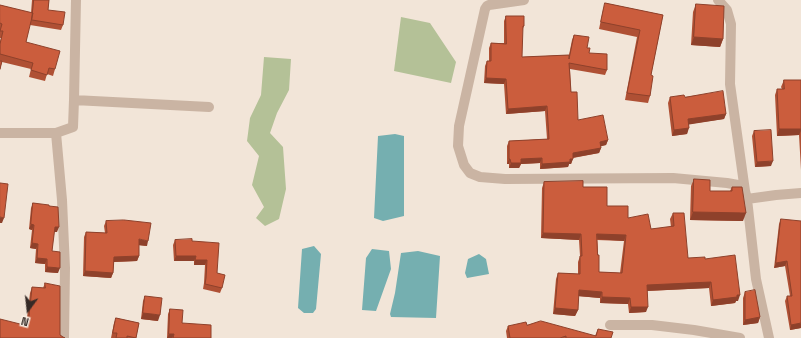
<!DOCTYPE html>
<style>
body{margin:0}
#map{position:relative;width:801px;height:338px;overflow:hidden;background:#f2e5d8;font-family:"Space Grotesk",sans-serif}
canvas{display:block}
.north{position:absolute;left:8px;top:290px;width:40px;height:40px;-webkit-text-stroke:3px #faefe4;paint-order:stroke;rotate:195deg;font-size:11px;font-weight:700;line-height:16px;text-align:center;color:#352a26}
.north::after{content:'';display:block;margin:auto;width:14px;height:18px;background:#352a26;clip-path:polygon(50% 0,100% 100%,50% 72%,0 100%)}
</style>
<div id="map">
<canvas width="801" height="338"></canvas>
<div class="north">N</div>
</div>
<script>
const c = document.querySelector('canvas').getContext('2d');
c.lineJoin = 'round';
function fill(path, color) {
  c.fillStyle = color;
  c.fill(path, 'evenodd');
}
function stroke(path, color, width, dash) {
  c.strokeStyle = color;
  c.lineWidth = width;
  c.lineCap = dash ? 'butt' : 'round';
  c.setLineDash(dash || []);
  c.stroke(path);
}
const green = new Path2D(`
 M 401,17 L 430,23 L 456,62 L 451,83 L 394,71 Z
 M 264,57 L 291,59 L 289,90 L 277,113 L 270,133 L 283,147 L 286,189 L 279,219 L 265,226 L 256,218 L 264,207 L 252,185 L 259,156 L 247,141 L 250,118 L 261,95 Z`);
const water = new Path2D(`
 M 395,134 L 404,136 L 404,216 L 383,221 L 374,218 L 378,136 Z
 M 314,246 L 321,254 L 316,309 L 313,313 L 304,313 L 298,308 L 302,249 Z
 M 372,249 L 389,251 L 391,269 L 376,311 L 362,310 L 366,258 Z
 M 418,251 L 440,256 L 436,318 L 391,317 L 390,314 L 395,293 L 401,253 Z
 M 479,254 L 486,259 L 489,274 L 467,278 L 465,273 L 468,259 Z`);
const street = new Path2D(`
 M 524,0 L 489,5 L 487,6 L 485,9 L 459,126 L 458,146 L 464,165 L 470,173 L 480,177 L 505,179 L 673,178 L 727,183 L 738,185 L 745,191 L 747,199 L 756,279 L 769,338
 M 718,0 L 727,10 L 731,24 L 730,84 L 745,191
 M 74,100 L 209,107
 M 0,133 L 56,133 L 73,127 L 74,100 L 76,0
 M 56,133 L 62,200 L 65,268 L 64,338
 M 747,199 L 776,195 L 801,193
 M 610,325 L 652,325 L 694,330 L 740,338`);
const wall = new Path2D(`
 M 32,0 L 49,0 L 48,10 L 63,25 L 61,30 L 30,25 L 30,23 L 26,42 L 55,69 L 53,76 L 47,74 L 45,81 L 29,77 L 31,69 L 2,62 L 0,69 L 0,42 L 1,38 L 0,38 L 0,5 L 31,13 Z
 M 605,3 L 663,15 L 651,75 L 650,96 L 648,103 L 625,100 L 637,37 L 599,29 L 603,10 Z
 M 696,4 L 723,39 L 720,47 L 691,45 L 693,12 Z
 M 506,16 L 524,26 L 522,31 L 522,57 L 569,55 L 572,40 L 574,35 L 587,48 L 589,53 L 607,70 L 605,75 L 570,69 L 571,92 L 578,120 L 608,140 L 606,145 L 600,146 L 601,148 L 599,153 L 573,158 L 571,164 L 569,164 L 568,167 L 540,169 L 540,163 L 521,164 L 519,168 L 509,168 L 509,164 L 507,164 L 507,146 L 509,141 L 547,139 L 545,111 L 506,114 L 504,84 L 484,83 L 485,66 L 487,61 L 489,61 L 489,48 L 491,43 L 504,43 L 504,21 Z
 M 784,80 L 801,80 L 801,170 L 799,135 L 777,136 L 775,95 L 777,89 L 782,89 L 781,87 Z
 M 670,97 L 685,97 L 726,114 L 724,119 L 689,124 L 687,134 L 672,136 L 668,103 Z
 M 754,131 L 771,166 L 755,167 L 752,136 Z
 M 694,179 L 710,191 L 730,191 L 732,187 L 743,221 L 690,220 L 691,186 Z
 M 544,182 L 583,187 L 607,206 L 628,218 L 651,229 L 671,227 L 670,219 L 673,213 L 688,258 L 705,259 L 738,301 L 736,301 L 735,303 L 711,306 L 709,288 L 647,291 L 646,312 L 629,313 L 628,304 L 600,303 L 600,298 L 578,296 L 578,310 L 575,316 L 553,314 L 556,279 L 558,273 L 578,274 L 578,262 L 580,256 L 579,240 L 541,238 L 542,188 ZM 597,240 L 624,241 L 620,273 L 599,272 Z
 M 33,203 L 49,206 L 57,232 L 54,232 L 52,251 L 58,273 L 45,272 L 45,264 L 35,263 L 36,249 L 30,248 L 32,230 L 29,229 L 31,208 Z
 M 781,219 L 801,328 L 790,330 L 785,301 L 787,296 L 790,296 L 785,266 L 774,268 L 779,224 Z
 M 106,221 L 147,246 L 139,245 L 139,256 L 137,261 L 114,262 L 113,273 L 111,278 L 83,276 L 84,237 L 86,232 L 105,233 L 104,226 Z
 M 175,240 L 192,241 L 217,273 L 222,288 L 220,293 L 203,289 L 204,283 L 205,265 L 194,265 L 194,261 L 174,261 L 173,245 Z
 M 45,283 L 60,335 L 63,337 L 26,326 L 30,293 L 32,287 L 43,288 Z
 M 745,292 L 760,317 L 758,323 L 743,325 L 743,298 Z
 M 145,296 L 158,321 L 141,319 L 143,301 Z
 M 170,309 L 182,323 L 211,338 L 167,338 L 168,314 Z
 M 116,318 L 139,323 L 136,338 L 111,338 L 114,323 Z
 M 527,325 L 595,336 L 598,329 L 611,338 L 507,338 L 506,331 L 508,326 Z`);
const shadedWall = new Path2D(`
 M 694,37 L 723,39 L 720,47 L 691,45 Z
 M 486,78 L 506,79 L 504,84 L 484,83 Z
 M 547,106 L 545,111 L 506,114 L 508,109 Z
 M 726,114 L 724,119 L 686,125 L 688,119 Z
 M 689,128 L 687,134 L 672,136 L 674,130 Z
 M 779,129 L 801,129 L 801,131 L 799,135 L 777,136 Z
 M 608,140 L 606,145 L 598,147 L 600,142 Z
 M 601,148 L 599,153 L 571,158 L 573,153 Z
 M 542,158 L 540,163 L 521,164 L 519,168 L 509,168 L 511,163 L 521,159 Z
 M 509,159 L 510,159 L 509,164 L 507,164 Z
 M 570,159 L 573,159 L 571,164 L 569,164 L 568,167 L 540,169 L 542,164 Z
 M 773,161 L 771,166 L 755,167 L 757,162 Z
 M 693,212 L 746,213 L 743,221 L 690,220 Z
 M 0,217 L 4,218 L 2,223 L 0,223 Z
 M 31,224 L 34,225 L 32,230 L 29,229 Z
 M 55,227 L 59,227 L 57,232 L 53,232 Z
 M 543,233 L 581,234 L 579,240 L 541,238 Z
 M 597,234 L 626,235 L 624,241 L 595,239 Z
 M 139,239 L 148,241 L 147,246 L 137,245 Z
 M 32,243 L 38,244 L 36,249 L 30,248 Z
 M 139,256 L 137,261 L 112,262 L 114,257 Z
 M 176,256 L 196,256 L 194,261 L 174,261 Z
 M 37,258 L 47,259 L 45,264 L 35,263 Z
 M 195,260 L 207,260 L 205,265 L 194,265 Z
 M 787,261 L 785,266 L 774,268 L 776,263 Z
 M 47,267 L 60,268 L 58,273 L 45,272 Z
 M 85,271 L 113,273 L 111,278 L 83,276 Z
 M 711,282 L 709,288 L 645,291 L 647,285 Z
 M 579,290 L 602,292 L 600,298 L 577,296 Z
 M 737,295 L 740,295 L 738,301 L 736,301 L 735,303 L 711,306 L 713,300 Z
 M 602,297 L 630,298 L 628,304 L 600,303 Z
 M 631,307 L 648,307 L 646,312 L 629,313 Z
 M 555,308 L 578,310 L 575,316 L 553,314 Z
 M 143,313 L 160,315 L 158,321 L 141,319 Z
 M 760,317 L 758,323 L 743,325 L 745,320 Z
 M 801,323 L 801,328 L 790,330 L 791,325 Z
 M 169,334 L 174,334 L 172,338 L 167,338 Z`);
const building = new Path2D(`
 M 34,0 L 49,0 L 48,10 L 65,12 L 63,25 L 32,20 Z
 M 605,3 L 663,15 L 651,75 L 653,76 L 650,96 L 627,93 L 640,30 L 601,22 Z
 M 696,4 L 724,6 L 723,39 L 694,37 Z
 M 0,5 L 33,13 L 26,42 L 60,51 L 55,69 L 49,68 L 47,75 L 31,70 L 33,63 L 0,54 L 0,44 L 3,31 L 0,31 L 2,24 L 0,23 Z
 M 506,16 L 524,16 L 524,26 L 523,26 L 522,57 L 569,55 L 569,59 L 574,35 L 589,37 L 587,48 L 590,48 L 589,53 L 607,54 L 607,70 L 569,63 L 571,92 L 577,92 L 578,120 L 603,115 L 608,140 L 600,142 L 601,148 L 573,153 L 573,159 L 570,159 L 570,162 L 542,164 L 542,158 L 521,159 L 521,163 L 511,163 L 510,159 L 509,159 L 509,141 L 549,139 L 547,106 L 508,109 L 506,79 L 486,78 L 487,61 L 491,61 L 491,43 L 506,44 Z
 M 0,61 L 2,61 L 0,69 Z
 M 784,80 L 801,80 L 801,129 L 779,129 L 777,89 L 784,89 Z
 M 723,91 L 726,114 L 688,119 L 689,128 L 674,130 L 670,97 L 684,95 L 685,97 Z
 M 771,130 L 773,161 L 757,162 L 754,131 Z
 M 694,179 L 710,180 L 710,191 L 732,191 L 732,187 L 742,187 L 746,213 L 693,212 Z
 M 583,181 L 583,187 L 607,187 L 607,206 L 628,206 L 628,218 L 648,214 L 651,229 L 674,226 L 673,213 L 684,213 L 688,258 L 705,257 L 705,259 L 735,255 L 740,295 L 737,295 L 737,297 L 713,300 L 711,282 L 647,285 L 648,307 L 631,307 L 630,298 L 602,297 L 602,292 L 579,290 L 578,310 L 555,308 L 558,273 L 580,274 L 580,256 L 582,256 L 581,234 L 543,233 L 544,182 ZM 597,234 L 626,235 L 622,273 L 599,272 L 599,255 L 598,255 Z
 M 0,183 L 8,184 L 4,218 L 0,217 Z
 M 33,203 L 49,205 L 49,206 L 58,207 L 59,227 L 55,227 L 52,251 L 60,252 L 60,268 L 47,267 L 47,259 L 37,258 L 38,244 L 32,243 L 34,225 L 31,224 Z
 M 781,219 L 801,221 L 801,323 L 791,325 L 787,296 L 792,296 L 787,261 L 776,263 Z
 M 124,220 L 151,223 L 148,241 L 139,239 L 139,256 L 114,257 L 113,273 L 85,271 L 86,232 L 107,233 L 106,221 Z
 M 192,239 L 192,241 L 219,243 L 217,273 L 225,275 L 222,288 L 205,284 L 206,278 L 207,260 L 195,260 L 196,256 L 176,256 L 175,240 Z
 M 45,283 L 60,286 L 60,335 L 63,337 L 65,338 L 0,338 L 0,319 L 28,326 L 32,287 L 45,288 Z
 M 755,290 L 760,317 L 745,320 L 745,292 Z
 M 145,296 L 162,298 L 160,315 L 143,313 Z
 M 170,309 L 183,310 L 182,323 L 211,325 L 211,338 L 173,338 L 174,334 L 169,334 Z
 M 116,318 L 139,323 L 136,338 L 127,336 L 127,338 L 116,338 L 117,333 L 113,333 Z
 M 541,321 L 596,336 L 598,329 L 613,332 L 611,338 L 566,338 L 566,336 L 560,338 L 510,338 L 508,326 L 526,322 L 527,325 Z`);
fill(green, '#b4c197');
fill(water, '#75afb0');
stroke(street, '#cab4a3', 10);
fill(wall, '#af5034');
fill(shadedWall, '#8e412b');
fill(building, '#cb5d3d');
stroke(building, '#8e412b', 1);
</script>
